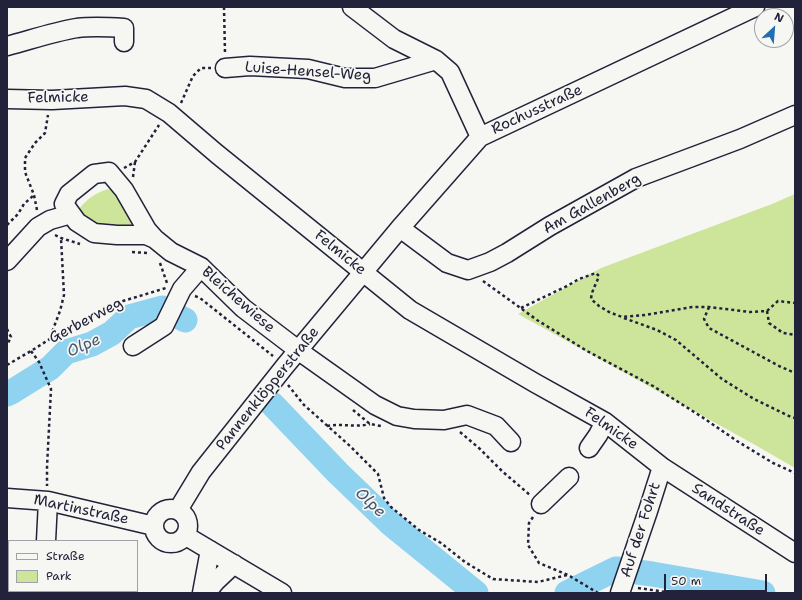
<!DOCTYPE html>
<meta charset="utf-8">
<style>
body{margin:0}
#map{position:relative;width:802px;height:600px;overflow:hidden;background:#f6f6f2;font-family:"Shantell Sans",sans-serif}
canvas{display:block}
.frame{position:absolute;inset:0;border:8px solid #22223b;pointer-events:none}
.legend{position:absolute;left:8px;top:540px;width:130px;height:52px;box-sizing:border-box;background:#f6f6f2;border:1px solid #a1a1a9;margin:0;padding:5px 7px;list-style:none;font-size:12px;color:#22223b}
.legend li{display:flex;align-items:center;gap:8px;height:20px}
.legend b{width:20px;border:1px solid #a1a1a9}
.north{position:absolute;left:754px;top:8px;width:40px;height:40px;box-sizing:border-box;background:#f6f6f2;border:1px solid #a1a1a9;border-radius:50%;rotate:26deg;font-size:11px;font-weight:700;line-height:16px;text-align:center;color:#22223b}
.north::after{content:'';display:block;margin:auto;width:14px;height:18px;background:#1f6fb2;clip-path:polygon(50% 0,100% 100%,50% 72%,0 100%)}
.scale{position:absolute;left:664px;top:574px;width:103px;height:18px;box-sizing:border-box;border:2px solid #22223b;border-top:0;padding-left:5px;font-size:12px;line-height:14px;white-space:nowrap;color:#22223b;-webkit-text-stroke:3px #f6f6f2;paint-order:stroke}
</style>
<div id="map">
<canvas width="802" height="600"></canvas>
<div class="frame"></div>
<ul class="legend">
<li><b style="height:5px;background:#f6f6f2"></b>Straße</li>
<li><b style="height:11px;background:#cde59b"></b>Park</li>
</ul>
<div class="north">N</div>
<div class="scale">50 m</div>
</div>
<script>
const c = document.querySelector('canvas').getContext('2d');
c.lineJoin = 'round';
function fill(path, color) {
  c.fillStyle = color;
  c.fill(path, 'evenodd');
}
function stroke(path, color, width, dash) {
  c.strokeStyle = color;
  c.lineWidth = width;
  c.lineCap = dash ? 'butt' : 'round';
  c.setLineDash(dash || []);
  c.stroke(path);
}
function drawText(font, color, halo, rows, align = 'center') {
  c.font = font + ' "Shantell Sans",sans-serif';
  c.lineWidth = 3.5;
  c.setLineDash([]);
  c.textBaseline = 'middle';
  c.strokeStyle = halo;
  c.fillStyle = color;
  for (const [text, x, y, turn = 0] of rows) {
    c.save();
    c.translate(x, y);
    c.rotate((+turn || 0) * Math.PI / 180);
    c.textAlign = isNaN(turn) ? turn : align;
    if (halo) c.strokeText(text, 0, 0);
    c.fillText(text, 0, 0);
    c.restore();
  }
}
const green = new Path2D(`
 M 108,189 L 114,191 L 141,229 L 94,231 L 75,214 C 85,201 92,194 108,189 Z
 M 795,194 L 795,468 L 750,442 L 518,314 L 601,268 L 772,204 Z`);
const river = new Path2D(`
 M 7,394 L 13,391 L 50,368 L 66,352 L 92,344 L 112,333 L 129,317 L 162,308 L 185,320
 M 272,404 L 338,473 L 391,524 L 476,593
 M 567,593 L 616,569 L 652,574 L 763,593`);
const path = new Path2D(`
 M 224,7 L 225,53
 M 181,103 L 193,76 L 201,68 L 211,68
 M 124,168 L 135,162 L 159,125
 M 133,177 L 135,162
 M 37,210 L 34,195 L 25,172 L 25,158 L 35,143 L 45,133 L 48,115
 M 7,225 L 18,214 L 24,204 L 34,195
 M 55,235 L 61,238 L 80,244
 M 132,252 L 147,253
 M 160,263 L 167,283
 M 483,281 L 537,320 L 587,351 L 653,386 L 702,417 L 737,441 L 773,463 L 795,473
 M 195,296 L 200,298 L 273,356
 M 709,307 L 704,319 L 709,328 L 779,366 L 795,373
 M 521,308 L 567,286 L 579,279 L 596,273 L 599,276 C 596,285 592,289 591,299 L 599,306 L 609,312 L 622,317 L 645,315 L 692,307 L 709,307 L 750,312 L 767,311 L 778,301 L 795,303
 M 767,311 L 769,323 L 783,333 L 795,335
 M 624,318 L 657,330 L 676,340 L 722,379 L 754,399 L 791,417 L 795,418
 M 7,329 L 11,337 L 8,343 L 7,343
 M 53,337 L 52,332 L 60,311 L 64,295 L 61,238
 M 31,351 L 39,362 L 51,389 L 47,467 L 47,486
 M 7,365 L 31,351 L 53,337 L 123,301 L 166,288
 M 288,385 L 304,405 L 350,446 L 378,474 L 384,498 L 391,507 L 419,530 L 441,543 L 465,562 L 493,579 L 538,582 L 567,575
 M 353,410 L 370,424 L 381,426
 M 327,426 C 342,423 354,428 370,424
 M 460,432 L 480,449 L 503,472 L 530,495
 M 533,517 L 529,523 L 528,545 L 539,563 L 568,575 L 598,593
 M 638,588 L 673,593`);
const minor = new Path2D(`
 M 352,7 L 394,39 L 436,60 L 450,72 L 480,137
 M 7,46 C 30,40 53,32 77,28 C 93,26 109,27 124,28 L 124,42
 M 225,68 L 250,66 L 308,69 L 345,78 L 375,78 L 436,60
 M 7,99 L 52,100 L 125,96 L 146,99 L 169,113 L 217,154 L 410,310 L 535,383 L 605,422 L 662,467 L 795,553
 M 400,228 L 447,263 L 468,270 L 490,262 L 507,253 L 550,226 L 636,178 L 740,139 L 795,115
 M 155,239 L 146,235 L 117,235 L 94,233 L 77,222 L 64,204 L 69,194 L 94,174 L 109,172 L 124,190 L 147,230 L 155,239 L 171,252 L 201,267 L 243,308 L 306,356 L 375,405 L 397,416 L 414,419 L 444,420 L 467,415 L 496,426 L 511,442
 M 7,261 L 38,227 L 50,220 L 71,214
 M 133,346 L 164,326 L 182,289 L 201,267
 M 589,448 L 598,435 L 605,422
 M 7,498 L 48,501 L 154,526
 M 541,504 L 569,477
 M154 526a17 17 0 1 1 34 0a17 17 0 1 1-34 0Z
 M 178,510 L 201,472 L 285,366 L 400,228 L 480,137 L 755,7
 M 186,536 L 282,593
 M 46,541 L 48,501
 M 44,593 L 45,591
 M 202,593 L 210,550
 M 206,593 L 216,581 L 234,564
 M 620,593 L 648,511 L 662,467`);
const streetNames = [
 ["Luise-Hensel-Weg",308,72,4],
 ["Felmicke",58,98,-1],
 ["Rochusstraße",537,110,-25],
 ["Am Gallenberg",592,204,-29],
 ["Felmicke",340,253,39],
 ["Bleichewiese",238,300,41],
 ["Gerberweg",86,321,-28],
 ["Pannenklöpperstraße",268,389,-51],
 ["Felmicke",611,429,35],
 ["Martinstraße",81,510,12],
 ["Sandstraße",728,510,33],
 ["Auf der Fohrt",641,530,-72]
];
const waterNames = [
 ["Olpe",84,346,-24],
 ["Olpe",370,503,44]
];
fill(green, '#cde59b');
stroke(river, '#8fd3f0', 25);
stroke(minor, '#22223b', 21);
stroke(path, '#22223b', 2.5, [3, 3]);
stroke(minor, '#f6f6f2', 18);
drawText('15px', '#22223b', '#f6f6f2', streetNames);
drawText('italic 16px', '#435771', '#f6f6f2', waterNames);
</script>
